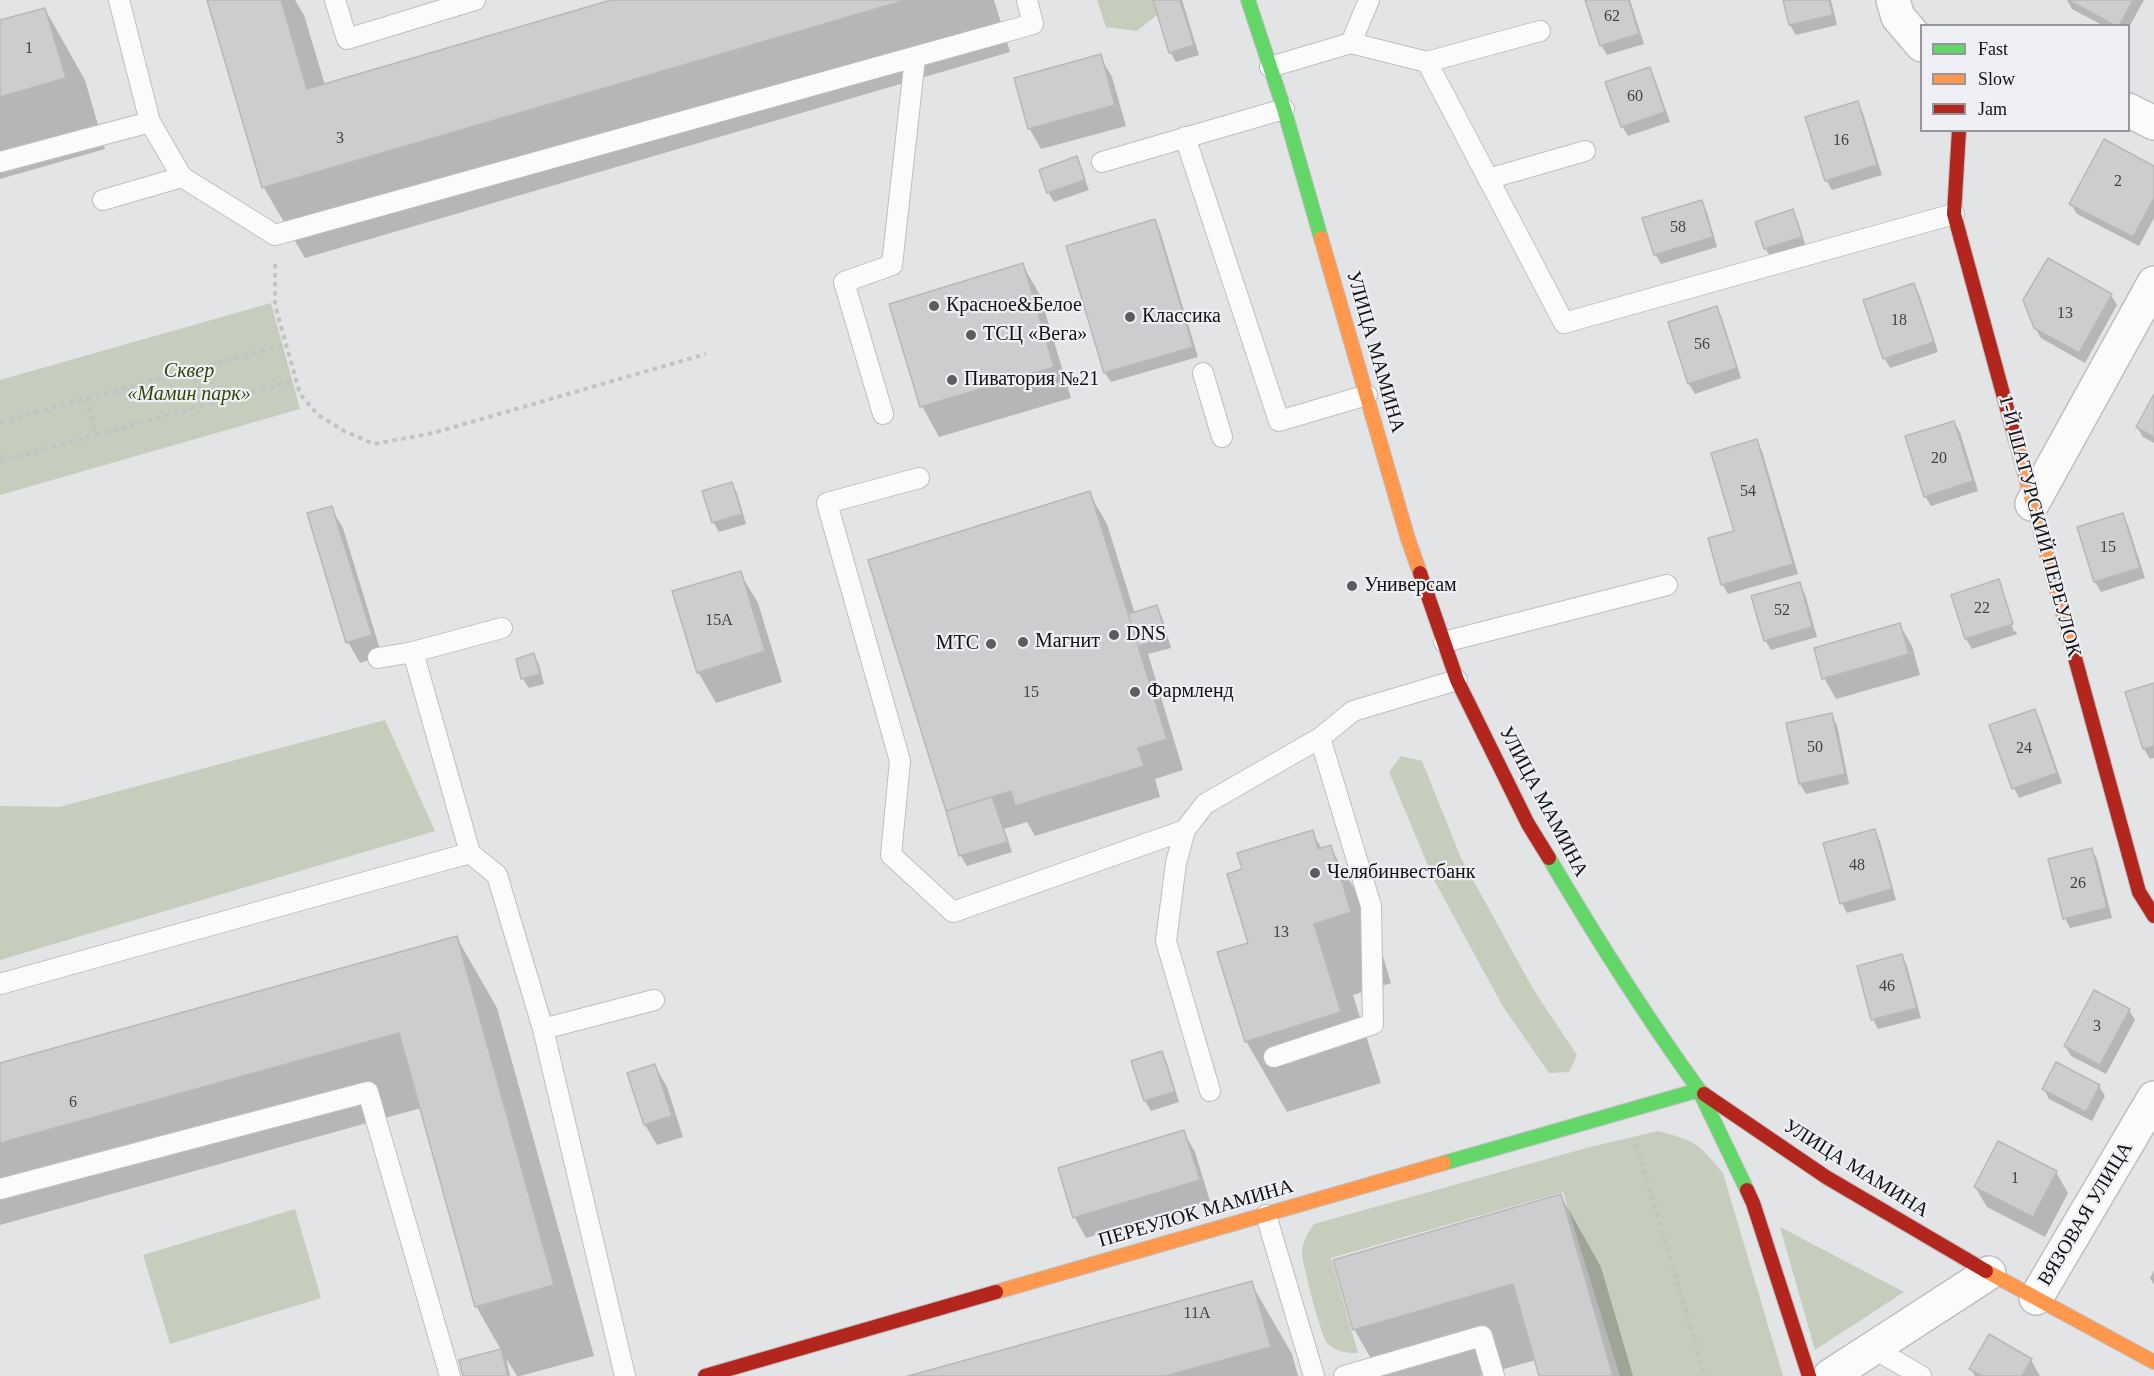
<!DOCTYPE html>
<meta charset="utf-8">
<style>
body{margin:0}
#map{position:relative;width:2154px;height:1376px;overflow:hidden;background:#e3e4e6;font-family:Georgia,serif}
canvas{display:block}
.legend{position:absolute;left:1920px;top:24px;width:210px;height:108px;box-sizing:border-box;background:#eff0f5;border:2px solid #97979b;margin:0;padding:8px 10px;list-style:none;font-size:18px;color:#121214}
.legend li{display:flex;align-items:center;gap:12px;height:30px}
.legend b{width:30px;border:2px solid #97979b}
</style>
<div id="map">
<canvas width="2154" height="1376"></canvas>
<ul class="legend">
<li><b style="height:8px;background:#63d668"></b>Fast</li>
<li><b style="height:8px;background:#ff974d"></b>Slow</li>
<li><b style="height:8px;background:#b3261e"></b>Jam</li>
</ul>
</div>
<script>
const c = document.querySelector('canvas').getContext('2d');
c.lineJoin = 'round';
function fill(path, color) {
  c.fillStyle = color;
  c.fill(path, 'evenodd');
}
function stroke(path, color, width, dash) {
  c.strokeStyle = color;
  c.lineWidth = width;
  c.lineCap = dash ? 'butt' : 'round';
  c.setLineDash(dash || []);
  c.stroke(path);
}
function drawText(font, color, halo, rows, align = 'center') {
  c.font = font + ' Georgia,serif';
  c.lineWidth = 4.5;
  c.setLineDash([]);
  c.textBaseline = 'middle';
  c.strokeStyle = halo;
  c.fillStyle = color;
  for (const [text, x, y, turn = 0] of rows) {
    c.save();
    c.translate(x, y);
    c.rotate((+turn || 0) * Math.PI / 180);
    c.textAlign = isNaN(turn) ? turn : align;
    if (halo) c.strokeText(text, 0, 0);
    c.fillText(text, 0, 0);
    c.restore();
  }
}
const green = new Path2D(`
 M 1097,0 L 1158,0 L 1162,11 L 1137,31 L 1106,27 Z
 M 271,303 L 300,409 L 0,495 L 0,380 Z
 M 385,720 L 435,831 L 0,960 L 0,806 L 59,807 Z
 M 1401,756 L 1422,761 L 1461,858 L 1533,989 L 1577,1055 L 1569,1072 L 1549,1073 L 1502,1005 L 1434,880 L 1389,772 Z
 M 1658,1131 C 1696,1141 1698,1143 1723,1173 L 1783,1376 L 1620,1376 L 1563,1192 L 1331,1258 L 1358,1353 C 1347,1353 1336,1352 1328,1344 C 1321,1338 1303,1265 1302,1254 C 1302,1242 1308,1233 1314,1224 L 1590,1147 Z
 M 295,1209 L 321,1298 L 170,1344 L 143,1255 Z
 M 1780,1227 L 1904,1292 L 1815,1350 Z`);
const shadow = new Path2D(`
 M 209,0 L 295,0 L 304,15 L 325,85 L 616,0 L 994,0 L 1010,52 L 305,258 L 264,188 Z
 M 1154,0 L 1182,0 L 1199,55 L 1176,62 L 1170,52 Z
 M 1586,0 L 1630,0 L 1644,44 L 1607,55 L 1601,45 Z
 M 1784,0 L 1831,0 L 1837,25 L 1796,35 L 1790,25 Z
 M 2067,0 L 2144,0 L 2128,29 L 2128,26 L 2104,26 L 2072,9 Z
 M 45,9 L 85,80 L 105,149 L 0,179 L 0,22 Z
 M 1100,56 L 1112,77 L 1126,126 L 1041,149 L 1029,128 Z
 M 1649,69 L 1655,79 L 1670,122 L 1628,136 L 1622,126 Z
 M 1857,103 L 1863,113 L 1882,175 L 1832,190 L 1826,180 Z
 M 1076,158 L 1089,190 L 1054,202 L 1048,192 Z
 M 2154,168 L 2154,218 L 2139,246 L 2077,214 L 2071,204 Z
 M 1701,202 L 1707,212 L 1717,247 L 1661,264 L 1655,254 Z
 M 1792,211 L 1798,221 L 1806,247 L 1771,258 L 1765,248 Z
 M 1154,221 L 1160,231 L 1198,357 L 1111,382 L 1105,373 Z
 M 1022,264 L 1040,295 L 1071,398 L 939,437 L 922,406 Z
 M 1914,284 L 1919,294 L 1938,352 L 1890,368 L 1885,359 L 1865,301 Z
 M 2111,295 L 2117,305 L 2085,363 L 2041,338 L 2035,328 Z
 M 1716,308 L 1722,318 L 1741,378 L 1695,394 L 1689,384 L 1670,323 Z
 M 2154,397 L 2154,443 L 2143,437 L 2137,427 Z
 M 1954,422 L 1960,432 L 1978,491 L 1931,506 L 1925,496 Z
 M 1757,441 L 1762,451 L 1798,574 L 1728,594 L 1722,584 Z
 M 732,484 L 737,493 L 746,524 L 719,532 L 713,522 Z
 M 1089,493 L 1107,524 L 1135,614 L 1156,607 L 1162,617 L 1171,648 L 1148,654 L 1183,770 L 1155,779 L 1160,797 L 1035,836 L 1027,822 L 1004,829 L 1012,852 L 967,866 L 961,856 L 870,561 Z
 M 331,508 L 343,528 L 382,656 L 360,663 L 348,642 Z
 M 2122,515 L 2128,525 L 2145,578 L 2101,592 L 2095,582 L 2079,528 Z
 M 740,573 L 758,603 L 782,682 L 716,703 L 698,672 Z
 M 1998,581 L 2003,590 L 2000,590 L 2014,632 L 2016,631 L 2017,634 L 1972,649 L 1966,639 L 1953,596 Z
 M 1799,584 L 1805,594 L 1817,637 L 1771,650 L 1765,640 Z
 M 1900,625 L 1912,646 L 1920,675 L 1836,699 L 1824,678 Z
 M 533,655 L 539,664 L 544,684 L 529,688 L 523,679 L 517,660 Z
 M 2154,684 L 2154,758 L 2150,759 L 2144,749 L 2127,693 Z
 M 2034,710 L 2040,720 L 2062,783 L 2019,798 L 2014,788 Z
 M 1831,715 L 1837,725 L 1849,784 L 1806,794 L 1800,784 Z
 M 1874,831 L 1880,841 L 1896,900 L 1847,913 L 1842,903 Z
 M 1312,832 L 1322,849 L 1330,847 L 1371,917 L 1391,983 L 1353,995 L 1381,1083 L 1287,1112 L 1246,1041 L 1250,944 L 1244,870 Z
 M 2092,849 L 2097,859 L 2112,918 L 2070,928 L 2065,918 Z
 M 457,938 L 497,1008 L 594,1356 L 520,1376 L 517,1376 L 506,1358 L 510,1376 L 465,1376 L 461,1361 L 501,1350 L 476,1306 L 421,1108 L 0,1225 L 0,1064 Z
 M 1902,956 L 1907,966 L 1921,1018 L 1878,1029 L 1873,1019 Z
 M 2129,1010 L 2135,1020 L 2106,1074 L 2071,1056 L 2065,1046 Z
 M 1161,1053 L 1167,1063 L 1179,1102 L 1151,1111 L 1145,1101 L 1133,1062 Z
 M 655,1066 L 667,1087 L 683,1137 L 657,1145 L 645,1125 Z
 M 2099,1086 L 2105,1096 L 2092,1121 L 2049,1099 L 2044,1089 Z
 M 1183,1131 L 1195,1152 L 1210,1201 L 1086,1238 L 1075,1218 L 1059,1169 Z
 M 2056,1172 L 2068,1193 L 2045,1237 L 1987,1207 L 1975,1187 Z
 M 1561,1196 L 1601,1267 L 1633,1376 L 1541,1376 L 1536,1360 L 1479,1376 L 1381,1376 L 1354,1329 Z
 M 2154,1270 L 2154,1285 L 2150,1278 Z
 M 1251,1283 L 1292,1354 L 1298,1376 L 914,1376 Z
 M 2031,1360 L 2040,1376 L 1975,1376 L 1971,1369 Z`);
const building = new Path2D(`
 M 207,0 L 281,0 L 307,89 L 611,0 L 906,0 L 262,188 Z
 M 1153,0 L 1180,0 L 1194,45 L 1169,53 Z
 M 1585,0 L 1629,0 L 1639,34 L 1600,46 Z
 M 1783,0 L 1829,0 L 1833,15 L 1789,25 Z
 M 2068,0 L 2133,0 L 2119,26 L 2116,26 Z
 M 45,8 L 66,78 L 0,97 L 0,20 Z
 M 1101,54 L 1115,105 L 1028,129 L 1014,78 Z
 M 1650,67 L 1665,112 L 1621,127 L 1605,82 Z
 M 1858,101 L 1877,165 L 1825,181 L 1805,117 Z
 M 2104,139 L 2154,166 L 2154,198 L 2133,237 L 2069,204 Z
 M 1077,156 L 1085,180 L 1047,193 L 1039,170 Z
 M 1702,200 L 1713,237 L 1654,255 L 1642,218 Z
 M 1793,209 L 1802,237 L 1764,249 L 1755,222 Z
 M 1155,219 L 1193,347 L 1104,373 L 1066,246 Z
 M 2048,258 L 2112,294 L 2079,353 L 2034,328 L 2023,300 Z
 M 1023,263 L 1054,367 L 920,407 L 889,304 Z
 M 1914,283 L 1934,342 L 1883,359 L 1863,300 Z
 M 1717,306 L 1737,368 L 1688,384 L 1668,322 Z
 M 2154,394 L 2154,437 L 2136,427 Z
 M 1954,421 L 1973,481 L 1924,497 L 1905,436 Z
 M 1757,439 L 1793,564 L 1721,585 L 1708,538 L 1734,531 L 1711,453 Z
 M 732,482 L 742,514 L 712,523 L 702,491 Z
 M 1090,491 L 1167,739 L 1138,748 L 1144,766 L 1015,806 L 1011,791 L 946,811 L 868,560 Z
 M 332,506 L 372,635 L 346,643 L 307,513 Z
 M 2123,513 L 2140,568 L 2094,582 L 2077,527 Z
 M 741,571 L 765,651 L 697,673 L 672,591 Z
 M 1999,579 L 2013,624 L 1965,639 L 1951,595 Z
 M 1800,582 L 1812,627 L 1764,641 L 1751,596 Z
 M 1157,605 L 1167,638 L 1138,646 L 1128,614 Z
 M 1900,623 L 1909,654 L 1822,679 L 1814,648 Z
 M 534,653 L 540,674 L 521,679 L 516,659 Z
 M 2154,683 L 2154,746 L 2143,749 L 2125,692 Z
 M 2035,709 L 2057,773 L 2012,789 L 1989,725 Z
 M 1832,713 L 1845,774 L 1799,784 L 1786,723 Z
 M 992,797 L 1008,842 L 959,856 L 946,811 Z
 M 1875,829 L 1892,889 L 1840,904 L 1823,843 Z
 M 1313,830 L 1318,849 L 1331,845 L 1351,912 L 1314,924 L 1341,1012 L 1245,1042 L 1217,952 L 1248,943 L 1227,874 L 1242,869 L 1237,853 Z
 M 2092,848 L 2107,908 L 2063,919 L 2048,859 Z
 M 457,936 L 554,1285 L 475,1307 L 399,1033 L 0,1143 L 0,1063 Z
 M 1902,954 L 1917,1008 L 1871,1020 L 1857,966 Z
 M 2094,990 L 2130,1009 L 2100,1065 L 2064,1046 Z
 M 1162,1051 L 1175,1092 L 1144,1101 L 1131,1061 Z
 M 2056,1062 L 2100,1085 L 2086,1112 L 2042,1089 Z
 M 655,1064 L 672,1116 L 644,1125 L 627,1073 Z
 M 1184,1130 L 1200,1180 L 1073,1218 L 1058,1168 Z
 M 1998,1141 L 2057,1171 L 2033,1217 L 1974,1187 Z
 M 1561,1194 L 1613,1376 L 1539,1376 L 1513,1284 L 1353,1330 L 1333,1260 Z
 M 1252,1281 L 1271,1347 L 1165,1376 L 908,1376 Z
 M 1989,1334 L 2032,1359 L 2022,1376 L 1982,1376 L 1969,1369 Z
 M 501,1349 L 508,1376 L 463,1376 L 459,1360 Z`);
const path = new Path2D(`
 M 275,264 L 275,305 L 300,394 L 318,415 L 344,431 L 374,444 L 433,433 L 706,354
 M 192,370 L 202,405
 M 86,399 L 96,435
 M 0,422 L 286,344
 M 0,454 L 2,460
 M 0,461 L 296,380
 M 1636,1144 L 1705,1376`);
const lane = new Path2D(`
 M 119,0 L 150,122
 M 335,0 L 347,39 L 475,0
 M 1351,43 L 1369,0
 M 1427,62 L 1540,31
 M 1270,67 L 1351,43 L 1427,62 L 1564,323 L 1954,214
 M 1185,137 L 1279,421 L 1367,395
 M 0,162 L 150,122 L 182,177 L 275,235 L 1033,24 L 1027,0
 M 1102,162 L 1284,109
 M 1488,179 L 1585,151
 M 103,200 L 182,177
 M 1203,373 L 1222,437
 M 883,414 L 844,282 L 892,265 L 915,58
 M 919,478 L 827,503 L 900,761 L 891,855 L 953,912 L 1185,830
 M 1444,642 L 1667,585
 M 413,652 L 470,853 L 497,875 L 543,1029 L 625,1376
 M 378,658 L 413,652 L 502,628
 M 0,984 L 470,853
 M 543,1029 L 654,1000
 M 1274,1057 L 1373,1024 L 1371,906 L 1320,738 L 1353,711 L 1457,680
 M 1210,1091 L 1166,941 L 1176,863 L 1185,830 L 1205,804 L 1320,738
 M 0,1189 L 368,1092 L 450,1376
 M 1266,1215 L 1314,1376
 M 1873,1348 L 1921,1376
 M 1344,1376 L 1482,1336 L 1494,1376`);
const street = new Path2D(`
 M 1893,0 L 1898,17 L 1922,45
 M 2128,110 L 2154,123
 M 2032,504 L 2154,283
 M 2036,1298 L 2154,1098
 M 1830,1376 L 1989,1273`);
const fast = new Path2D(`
 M 1248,0 L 1284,109 L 1321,238
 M 1549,858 C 1596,938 1645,1015 1699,1090 L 1704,1094
 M 1444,1163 L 1699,1090 L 1747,1190`);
const slow = new Path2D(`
 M 1321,238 L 1408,539 L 1420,573
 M 2015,438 L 2075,658
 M 1986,1271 L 2154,1362
 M 996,1292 L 1444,1163`);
const jam = new Path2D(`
 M 1959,130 L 1954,214 L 2015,438
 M 1420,573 L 1457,680 L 1528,824 L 1549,858
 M 2075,658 L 2139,892 L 2154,916
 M 1704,1094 L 1826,1177 L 1986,1271
 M 1747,1190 L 1753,1203 L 1809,1376
 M 705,1376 L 996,1292`);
const markers = [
 [934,306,6,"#5b5c5e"],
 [1130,317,6,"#5b5c5e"],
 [971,335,6,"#5b5c5e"],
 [952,380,6,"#5b5c5e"],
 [1352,586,6,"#5b5c5e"],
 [1114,635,6,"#5b5c5e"],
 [1023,642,6,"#5b5c5e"],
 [991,644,6,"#5b5c5e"],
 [1135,692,6,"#5b5c5e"],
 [1315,873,6,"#5b5c5e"]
];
const numberNames = [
 ["62",1612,17],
 ["1",29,49],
 ["60",1635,97],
 ["3",340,139],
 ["16",1841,141],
 ["2",2118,182],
 ["58",1678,228],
 ["13",2065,314],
 ["18",1899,321],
 ["56",1702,345],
 ["20",1939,459],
 ["54",1748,492],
 ["15",2108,548],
 ["22",1982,609],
 ["52",1782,611],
 ["15А",719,621],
 ["15",1031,693],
 ["50",1815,748],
 ["24",2024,749],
 ["48",1857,866],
 ["26",2078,884],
 ["13",1281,933],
 ["46",1887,987],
 ["3",2097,1027],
 ["6",73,1103],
 ["1",2015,1179],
 ["11А",1197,1314]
];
const poiNames = [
 ["Красное&Белое",946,306],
 ["Классика",1142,317],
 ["ТСЦ «Вега»",983,335],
 ["Пиватория №21",964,380],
 ["Универсам",1364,586],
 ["DNS",1126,635],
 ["Магнит",1035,642],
 ["МТС",979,644,"right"],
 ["Фармленд",1147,692],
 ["Челябинвестбанк",1327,873]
];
const streetNames = [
 ["УЛИЦА МАМИНА",1375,352,74],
 ["1-Й ШАТУРСКИЙ ПЕРЕУЛОК",2039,526,75],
 ["УЛИЦА МАМИНА",1543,802,62],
 ["УЛИЦА МАМИНА",1856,1169,32],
 ["ПЕРЕУЛОК МАМИНА",1196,1214,-16],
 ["ВЯЗОВАЯ УЛИЦА",2086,1214,-59]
];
const parkNames = [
 ["Сквер",189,372],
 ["«Мамин парк»",189,395]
];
fill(green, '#c6cdbc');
fill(shadow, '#0003');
fill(building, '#cdcdcf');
stroke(building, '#b8b8b9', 1.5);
stroke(lane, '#bfbfc1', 22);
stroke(street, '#bfbfc1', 36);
stroke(fast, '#bfbfc1', 16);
stroke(slow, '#bfbfc1', 16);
stroke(jam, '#bfbfc1', 16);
stroke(path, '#c3c3c4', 4, [4.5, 4.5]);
stroke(lane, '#fbfbfb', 20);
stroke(street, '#fbfbfb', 33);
stroke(fast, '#63d668', 14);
stroke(slow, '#ff974d', 14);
stroke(jam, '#b3261e', 14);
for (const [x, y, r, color] of markers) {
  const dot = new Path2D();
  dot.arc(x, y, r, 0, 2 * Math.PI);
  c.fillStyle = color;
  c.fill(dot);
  stroke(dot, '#eff0f5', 2);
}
drawText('16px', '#424244', null, numberNames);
drawText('20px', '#121214', '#eff0f5', poiNames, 'left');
drawText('20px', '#121214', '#eff0f5', streetNames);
drawText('italic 20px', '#334508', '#eff0f5', parkNames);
</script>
